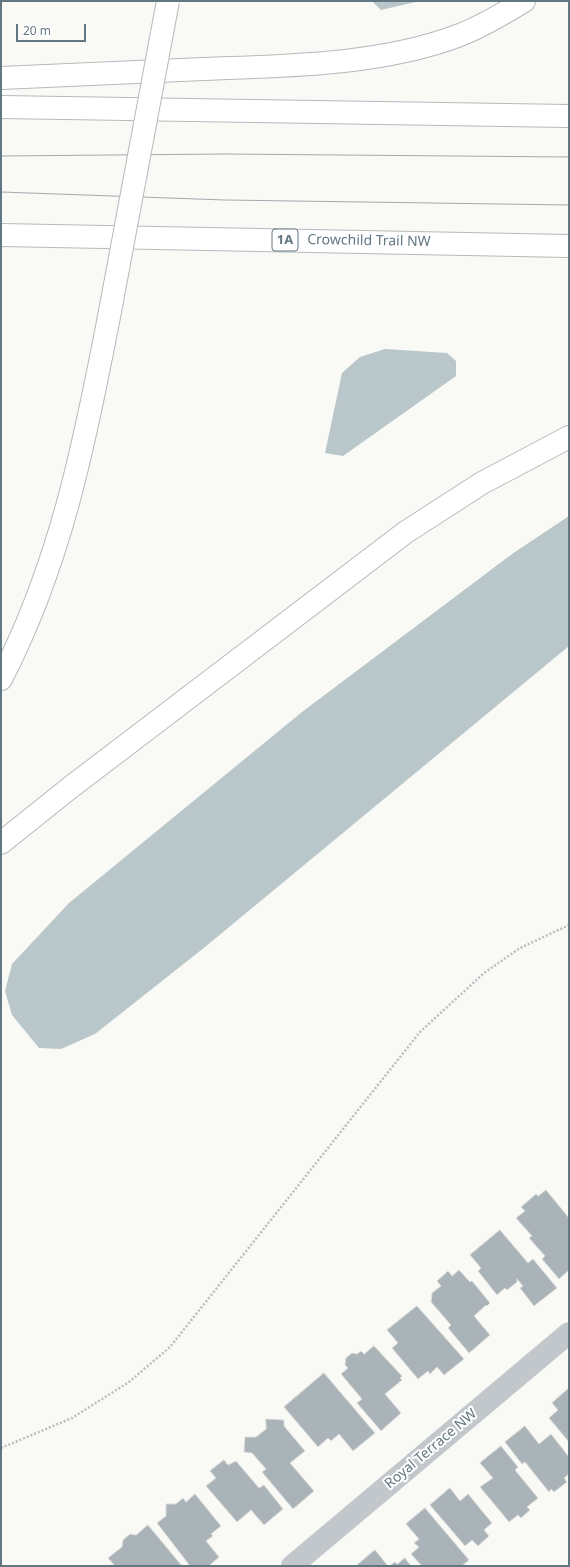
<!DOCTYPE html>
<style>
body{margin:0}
#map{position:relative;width:570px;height:1567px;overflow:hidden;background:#f9f9f6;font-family:"Noto Sans",sans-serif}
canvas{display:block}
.frame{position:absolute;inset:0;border:2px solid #637782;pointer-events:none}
.scale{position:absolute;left:16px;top:24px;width:70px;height:18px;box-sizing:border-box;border:2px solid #637782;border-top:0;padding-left:5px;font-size:12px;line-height:14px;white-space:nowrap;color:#637782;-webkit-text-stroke:3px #fff;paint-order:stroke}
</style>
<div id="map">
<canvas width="570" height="1567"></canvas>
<div class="frame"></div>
<div class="scale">20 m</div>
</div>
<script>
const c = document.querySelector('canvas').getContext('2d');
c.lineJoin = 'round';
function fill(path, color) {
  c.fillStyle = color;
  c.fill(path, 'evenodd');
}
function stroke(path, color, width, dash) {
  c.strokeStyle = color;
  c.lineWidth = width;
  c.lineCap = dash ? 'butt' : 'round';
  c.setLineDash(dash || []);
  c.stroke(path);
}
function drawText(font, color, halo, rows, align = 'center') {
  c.font = font + ' "Noto Sans",sans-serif';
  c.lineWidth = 4;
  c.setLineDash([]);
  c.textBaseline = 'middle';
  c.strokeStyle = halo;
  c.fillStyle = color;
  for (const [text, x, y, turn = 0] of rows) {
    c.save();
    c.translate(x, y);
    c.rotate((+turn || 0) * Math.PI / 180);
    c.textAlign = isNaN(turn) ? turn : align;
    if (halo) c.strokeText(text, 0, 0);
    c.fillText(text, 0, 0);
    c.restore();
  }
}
const water = new Path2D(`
 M 372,1 L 420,1 L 381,10 Z
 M 385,349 L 447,353 L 456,361 L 456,376 L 343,456 L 325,453 L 342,373 L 360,357 Z
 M 569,516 L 569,646 L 205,947 L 95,1034 L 61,1049 L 39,1048 L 12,1015 L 5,991 L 12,964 L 69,903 L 302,712 L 512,554 Z`);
const building = new Path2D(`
 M 546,1190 L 569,1218 L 569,1270 L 559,1279 L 542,1259 L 545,1256 L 529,1238 L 532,1236 L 516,1218 L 525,1211 L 521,1207 L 536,1194 L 538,1196 Z
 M 500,1230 L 528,1263 L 533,1259 L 557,1288 L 534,1306 L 520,1288 L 523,1286 L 517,1279 L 517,1282 L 507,1290 L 505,1288 L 497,1295 L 478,1271 L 481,1268 L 470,1255 Z
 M 459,1270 L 470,1282 L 472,1281 L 490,1303 L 487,1306 L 486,1305 L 474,1316 L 490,1335 L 469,1353 L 448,1328 L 451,1325 L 431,1302 L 432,1293 L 441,1286 L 437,1281 L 448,1271 L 452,1276 Z
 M 417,1306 L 464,1359 L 444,1375 L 437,1367 L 430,1374 L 428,1371 L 418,1379 L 392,1348 L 398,1343 L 387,1330 Z
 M 374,1346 L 402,1376 L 400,1378 L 402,1380 L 385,1394 L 401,1413 L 381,1431 L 357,1403 L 362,1399 L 341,1374 L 348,1368 L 345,1365 L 346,1358 L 352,1353 L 357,1354 L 361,1351 L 364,1354 Z
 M 324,1373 L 375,1433 L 353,1451 L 339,1434 L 331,1441 L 328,1438 L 318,1447 L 284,1407 Z
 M 569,1388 L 569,1442 L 549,1418 L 558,1410 L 552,1403 Z
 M 266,1419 L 284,1420 L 284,1426 L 305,1451 L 290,1463 L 314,1491 L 293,1509 L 262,1472 L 266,1469 L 252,1453 L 244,1452 L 245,1437 L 256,1437 L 266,1429 Z
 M 525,1426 L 539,1444 L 551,1434 L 569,1457 L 569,1474 L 564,1478 L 567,1482 L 554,1492 L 551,1489 L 549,1492 L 525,1462 L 522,1464 L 505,1442 Z
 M 501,1446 L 518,1467 L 515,1470 L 538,1498 L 527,1507 L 530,1510 L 521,1518 L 518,1515 L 509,1522 L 480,1487 L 493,1478 L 480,1463 Z
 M 224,1460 L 228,1465 L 236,1461 L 259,1488 L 264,1485 L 283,1509 L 264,1525 L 251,1510 L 237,1522 L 206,1486 L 216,1478 L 210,1471 Z
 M 450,1488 L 460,1501 L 468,1494 L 492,1523 L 484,1530 L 489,1536 L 478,1546 L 472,1540 L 465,1546 L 430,1505 Z
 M 195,1494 L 221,1526 L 211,1534 L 213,1536 L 206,1541 L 219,1557 L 209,1566 L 190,1566 L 157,1523 L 166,1516 L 166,1504 L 176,1504 L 183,1498 L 186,1502 Z
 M 425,1508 L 469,1560 L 462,1566 L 422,1566 L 411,1554 L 419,1547 L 414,1543 L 419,1539 L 406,1524 Z
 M 148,1525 L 182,1566 L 115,1566 L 108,1558 L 122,1547 L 123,1540 L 130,1534 L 136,1535 Z
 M 375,1550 L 388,1566 L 356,1566 Z
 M 405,1558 L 411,1566 L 389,1566 L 395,1562 L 397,1564 Z`);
const path = new Path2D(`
 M 1,1448 L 72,1418 L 129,1382 L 170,1347 L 420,1032 L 484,973 L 520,948 L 569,925`);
const minor = new Path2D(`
 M 292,1566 L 569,1333`);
const motorway = new Path2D(`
 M 1,78 C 68,75 136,72 203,69 C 286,66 382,65 460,35 C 483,26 503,14 524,1
 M 1,107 L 569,116
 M 1,235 L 569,246
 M 1,679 C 60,565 84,446 108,322
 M 1,843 L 71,787 L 406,532 L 482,483 L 569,437`);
const tram = new Path2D(`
 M 1,156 L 225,154 L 569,157
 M 1,192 L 225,200 L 569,205`);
const motorwayBridge = new Path2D(`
 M 108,322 L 168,1`);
const shields = [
 [285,240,26]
];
const shieldNames = [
 ["1A",285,240]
];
const streetNames = [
 ["Crowchild Trail NW",369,241,1],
 ["Royal Terrace NW",431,1449,-40]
];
fill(water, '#b9c7ca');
fill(building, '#a9b3b8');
stroke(building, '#dbdbd9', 1);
stroke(motorway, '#b5babd', 24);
stroke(path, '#babec1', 2.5, [2, 2]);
stroke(minor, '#c2c7cb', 22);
stroke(motorway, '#fff', 22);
stroke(tram, '#a1aaaf', 1);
stroke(motorwayBridge, '#b5babd', 24, []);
stroke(motorwayBridge, '#fff', 22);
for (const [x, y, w] of shields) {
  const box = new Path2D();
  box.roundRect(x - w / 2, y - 11, w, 22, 3);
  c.fillStyle = '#fff';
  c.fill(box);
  stroke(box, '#637782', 1);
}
drawText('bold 13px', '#637782', null, shieldNames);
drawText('14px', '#637782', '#fff', streetNames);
</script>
